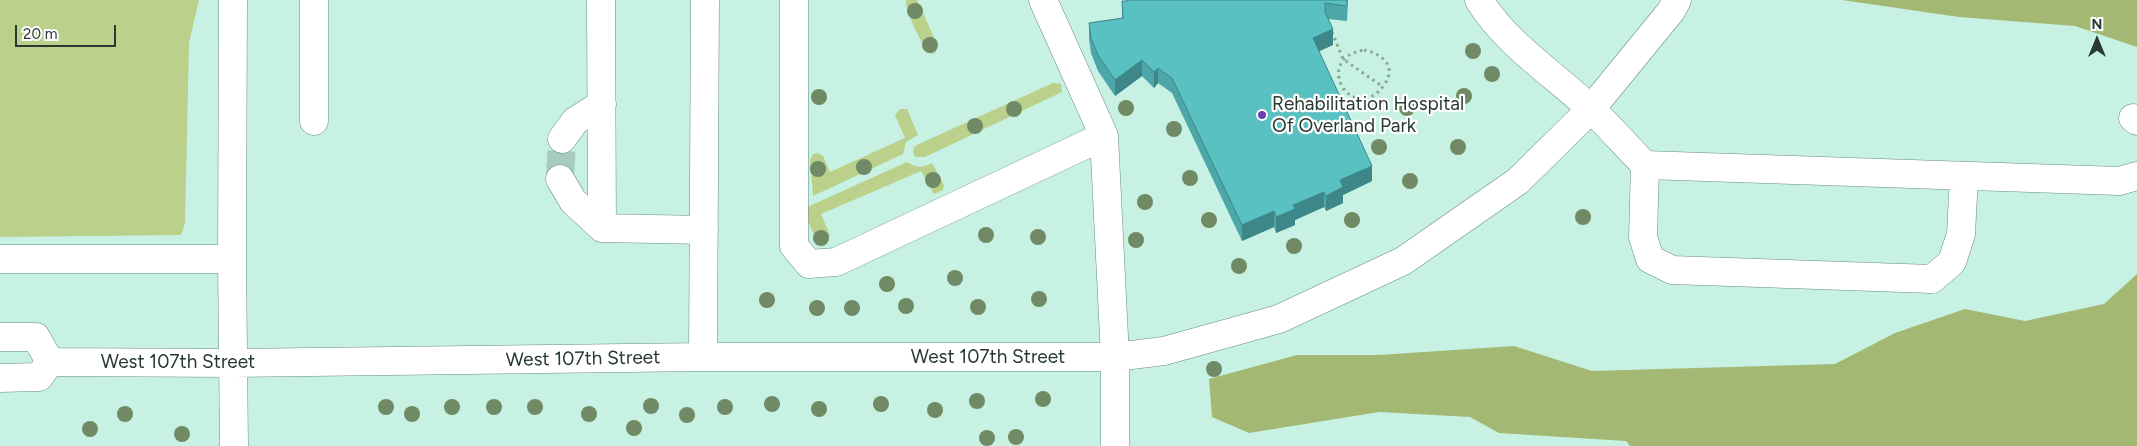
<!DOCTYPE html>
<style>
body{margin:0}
#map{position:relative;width:2137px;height:446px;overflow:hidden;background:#c7f1e2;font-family:Figtree,sans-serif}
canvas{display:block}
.north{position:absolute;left:2072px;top:15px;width:50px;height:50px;-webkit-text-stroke:4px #fff;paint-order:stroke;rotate:0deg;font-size:14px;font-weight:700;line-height:20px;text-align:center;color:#283933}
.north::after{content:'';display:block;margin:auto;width:18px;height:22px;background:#283933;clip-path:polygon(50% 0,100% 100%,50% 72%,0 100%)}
.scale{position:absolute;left:15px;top:25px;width:101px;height:22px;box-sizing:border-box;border:2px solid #283933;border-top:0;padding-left:6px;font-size:15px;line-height:18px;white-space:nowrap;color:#283933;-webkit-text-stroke:4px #fff;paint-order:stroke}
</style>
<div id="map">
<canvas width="2137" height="446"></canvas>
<div class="north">N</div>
<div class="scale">20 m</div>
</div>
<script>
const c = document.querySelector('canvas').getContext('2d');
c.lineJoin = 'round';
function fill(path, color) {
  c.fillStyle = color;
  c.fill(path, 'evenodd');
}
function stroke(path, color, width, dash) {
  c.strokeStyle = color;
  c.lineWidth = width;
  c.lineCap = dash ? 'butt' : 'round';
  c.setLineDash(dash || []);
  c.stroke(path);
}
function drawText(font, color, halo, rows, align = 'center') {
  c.font = font + ' Figtree,sans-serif';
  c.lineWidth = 4.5;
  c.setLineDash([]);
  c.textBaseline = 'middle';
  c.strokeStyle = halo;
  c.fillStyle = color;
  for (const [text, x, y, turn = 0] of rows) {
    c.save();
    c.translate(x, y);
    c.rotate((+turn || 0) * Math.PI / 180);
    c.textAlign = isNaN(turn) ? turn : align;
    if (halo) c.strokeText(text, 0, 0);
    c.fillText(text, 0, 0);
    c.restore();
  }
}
const green = new Path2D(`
 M 0,0 L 199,0 L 189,43 L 185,223 L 181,235 L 0,237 Z
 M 906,0 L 917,0 L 918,2 L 937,44 L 936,52 L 932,54 C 924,52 904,8 906,0 Z
 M 1053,83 L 1061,84 L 1062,92 L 925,157 L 915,157 L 913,152 L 914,147 L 919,144 Z
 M 900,109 L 907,109 L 918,135 L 906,142 L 903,154 L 813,196 L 810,160 L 813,154 L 817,153 L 823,156 L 830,172 L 905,138 L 895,115 Z
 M 907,162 C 916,168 922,168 932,163 L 944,185 L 943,190 L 934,194 L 921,171 L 821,214 L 830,235 L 827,241 L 822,243 L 817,242 L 803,209 Z`);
const forest = new Path2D(`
 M 1842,0 L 2137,0 L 2137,47 L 2075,26 L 1959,17 Z
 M 2137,274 L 2137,446 L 1630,446 L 1626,441 L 1499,433 L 1470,417 L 1379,412 L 1249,433 L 1212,417 L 1209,379 L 1297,355 L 1379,355 L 1514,346 L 1592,371 L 1835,364 L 1895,333 L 1965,309 L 2025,321 L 2104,304 Z`);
const minorTunnel = new Path2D(`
 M 560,179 L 562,139`);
const path = new Path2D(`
 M 1332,32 L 1343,59 L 1383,87
 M 1364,50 C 1381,53 1398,66 1384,85 C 1354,128 1310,59 1364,50 Z`);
const minor = new Path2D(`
 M 233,0 L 232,259 L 234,446
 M 601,0 L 602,228 L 704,230
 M 794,0 L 794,246 L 809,264 L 836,262 L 1104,136
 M 1043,0 L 1104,136 L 1115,357 L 1115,446
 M 1479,0 C 1507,45 1554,74 1592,110 C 1610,127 1627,147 1645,165 L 2119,181 L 2137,176
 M 2133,118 L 2137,121
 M 314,121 L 314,0
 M 562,139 L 575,121 L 602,104
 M 1645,165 L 1643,237 L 1650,259 L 1672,270 L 1932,279 L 1952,262 L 1961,234 L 1964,176
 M 560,179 L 573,201 L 602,228
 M 0,259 L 232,259
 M 0,337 L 36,337 L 50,362
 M 703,357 L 705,0
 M 50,362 L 233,363 L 703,357 L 1115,357 L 1164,351 L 1279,319 L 1403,261 L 1518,181 L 1591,109 L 1671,11 L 1677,0
 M 0,378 L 39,377 L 50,362`);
const trees = [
 [915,11],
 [930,45],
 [1473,51],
 [1492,74],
 [1464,96],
 [819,97],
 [1126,108],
 [1407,108],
 [1014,109],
 [975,126],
 [1174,129],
 [1379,147],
 [1458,147],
 [864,167],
 [818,169],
 [1190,178],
 [933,180],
 [1410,181],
 [1145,202],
 [1583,217],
 [1209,220],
 [1352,220],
 [986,235],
 [1038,237],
 [821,238],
 [1136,240],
 [1294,246],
 [1239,266],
 [955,278],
 [887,284],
 [1039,299],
 [767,300],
 [906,306],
 [978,307],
 [817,308],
 [852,308],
 [1214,369],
 [1043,399],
 [977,401],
 [772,404],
 [881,404],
 [651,406],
 [386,407],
 [452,407],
 [494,407],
 [535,407],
 [725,407],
 [819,409],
 [935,410],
 [125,414],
 [412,414],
 [589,414],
 [687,415],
 [634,428],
 [90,429],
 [182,434],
 [1016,437],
 [987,438]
];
const wall = new Path2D(`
 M 1127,0 L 1348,0 L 1347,21 L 1328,19 L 1333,45 L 1319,51 L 1372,181 L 1343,195 L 1343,203 L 1326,211 L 1324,207 L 1295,220 L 1295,225 L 1276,233 L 1274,227 L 1242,241 L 1172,93 L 1158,83 L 1154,88 L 1142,76 L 1115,96 L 1098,71 L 1091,53 L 1089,39 L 1089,23 L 1122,18 L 1122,1 L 1127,1 Z`);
const shadedWall = new Path2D(`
 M 1333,29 L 1333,45 L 1313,54 L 1313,38 Z
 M 1142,60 L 1142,76 L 1115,96 L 1115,80 Z
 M 1158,68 L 1158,83 L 1154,88 L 1154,72 Z
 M 1372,166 L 1372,181 L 1343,195 L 1343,203 L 1326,211 L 1326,196 L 1340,180 Z
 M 1324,192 L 1324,207 L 1295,220 L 1295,225 L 1276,233 L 1276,217 L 1293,205 Z
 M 1274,211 L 1274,227 L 1242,241 L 1242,225 Z`);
const building = new Path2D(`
 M 1127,0 L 1347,0 L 1347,6 L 1325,3 L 1325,12 L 1333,29 L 1313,38 L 1372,166 L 1340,180 L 1343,187 L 1326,196 L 1324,192 L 1293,205 L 1295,209 L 1276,217 L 1274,211 L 1242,225 L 1172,78 L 1158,68 L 1154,72 L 1142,60 L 1115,80 L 1098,55 L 1091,38 L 1089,23 L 1123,18 L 1122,1 L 1127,1 Z`);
const markers = [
 [1262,115,5,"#6940b8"]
];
const poiNames = [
 ["Rehabilitation Hospital",1272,104],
 ["Of Overland Park",1272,126]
];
const streetNames = [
 ["West 107th Street",988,357],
 ["West 107th Street",583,359,-1],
 ["West 107th Street",178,362]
];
fill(green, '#bad08b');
fill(forest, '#a2b873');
stroke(minorTunnel, '#a7ccbf', 28, [28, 14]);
stroke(minor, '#678e81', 29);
stroke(path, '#87a79b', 3, [2.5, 4]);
stroke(minor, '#fff', 28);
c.fillStyle = '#708a66';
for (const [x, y] of trees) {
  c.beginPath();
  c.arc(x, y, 8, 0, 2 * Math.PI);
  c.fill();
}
fill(wall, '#4da6a7');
fill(shadedWall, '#3e8788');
fill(building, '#59c1c2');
stroke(building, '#3e8788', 1);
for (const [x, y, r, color] of markers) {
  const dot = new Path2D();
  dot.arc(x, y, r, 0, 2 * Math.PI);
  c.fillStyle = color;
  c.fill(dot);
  stroke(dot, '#fff', 2);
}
drawText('19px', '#283933', '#fff', poiNames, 'left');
drawText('19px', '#283933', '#fff', streetNames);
</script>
